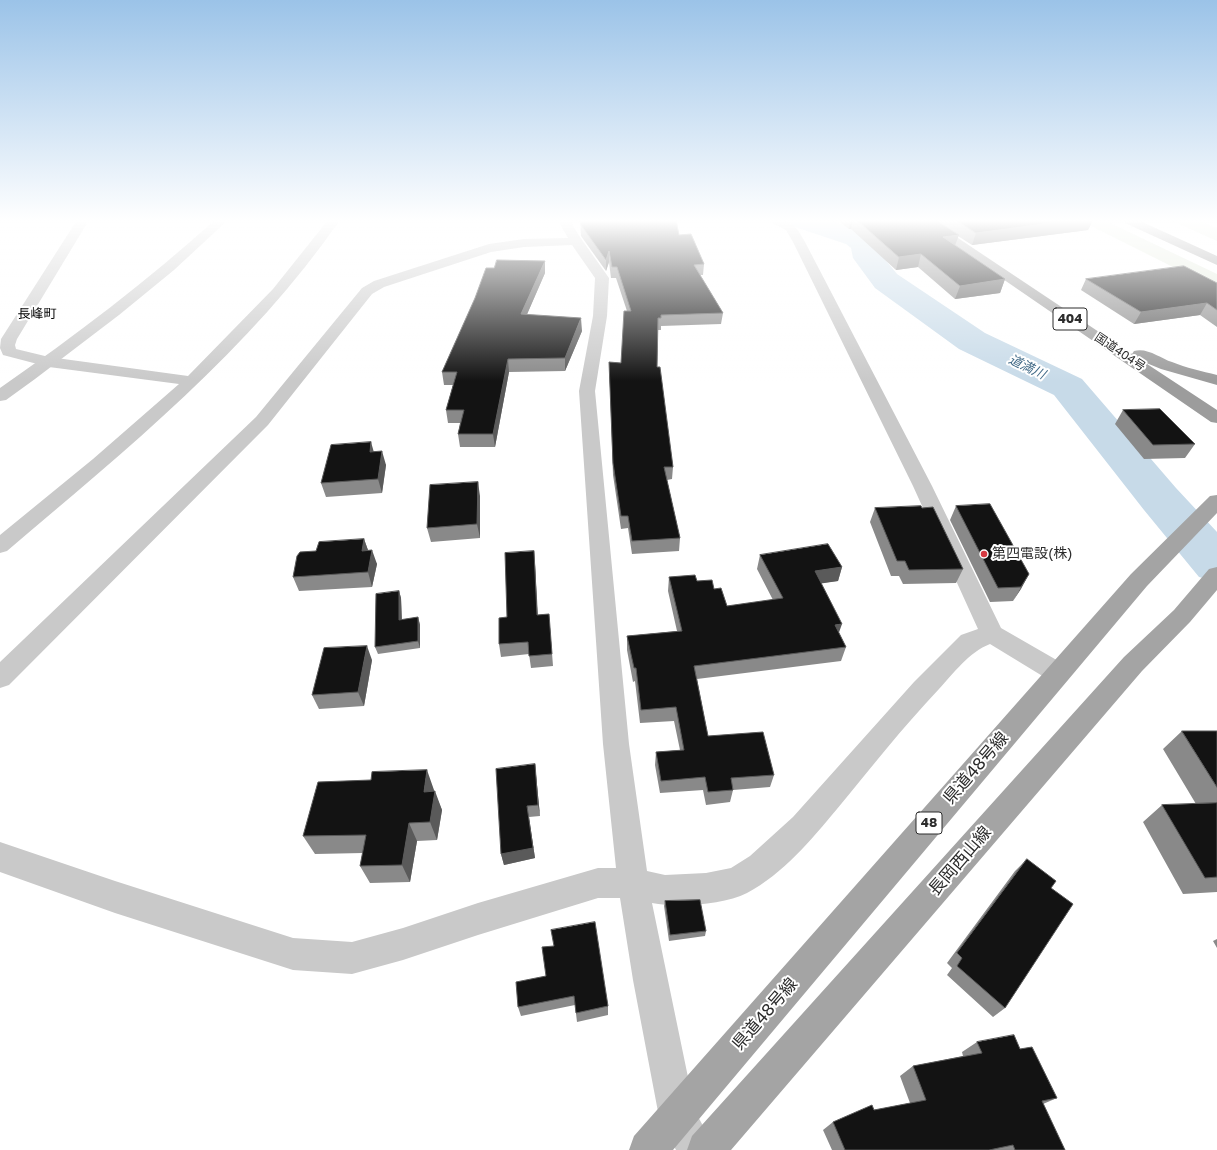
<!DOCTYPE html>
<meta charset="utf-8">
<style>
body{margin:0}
canvas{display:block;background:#fff}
</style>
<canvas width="1217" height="1150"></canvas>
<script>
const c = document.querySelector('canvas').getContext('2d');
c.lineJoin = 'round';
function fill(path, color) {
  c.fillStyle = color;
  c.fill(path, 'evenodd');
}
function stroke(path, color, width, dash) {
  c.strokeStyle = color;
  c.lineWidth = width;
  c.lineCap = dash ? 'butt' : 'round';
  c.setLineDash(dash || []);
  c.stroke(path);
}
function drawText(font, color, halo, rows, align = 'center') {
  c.font = font + ' "Golos Text","Noto Sans JP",sans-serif';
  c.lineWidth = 4;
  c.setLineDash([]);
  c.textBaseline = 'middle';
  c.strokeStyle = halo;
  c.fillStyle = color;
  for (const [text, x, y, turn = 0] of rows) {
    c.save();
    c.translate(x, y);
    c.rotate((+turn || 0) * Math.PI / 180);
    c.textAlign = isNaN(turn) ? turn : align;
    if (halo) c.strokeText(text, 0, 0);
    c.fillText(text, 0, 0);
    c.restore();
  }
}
const green = new Path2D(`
 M 1079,220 L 1104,220 L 1217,274 L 1217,289 Z
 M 1170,220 L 1196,220 L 1217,228 L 1217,241 Z`);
const river = new Path2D(`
 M 788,220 L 829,220 L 866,232 L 875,238 L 880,244 L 883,257 L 897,274 L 985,333 L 1082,379 L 1176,488 L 1217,532 L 1217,582 L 1199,577 L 1144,510 L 1054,395 L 959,349 L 875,288 L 853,258 L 851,248 L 846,244 L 792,226 Z`);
const minor = new Path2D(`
 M 77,220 L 89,220 L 17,339 L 15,345 L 16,349 L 49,357 L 188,376 L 273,289 L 328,220 L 340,220 C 251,349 126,450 7,551 L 0,553 L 0,535 L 93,459 L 179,384 L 49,367 L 3,355 L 0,348 L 1,339 Z
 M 560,220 L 572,220 L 573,226 L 582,240 L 609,278 L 607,316 L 595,391 L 629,744 L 647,871 L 665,875 L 706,873 L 731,868 L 750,856 L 793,817 L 914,682 L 961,635 L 978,629 L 913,486 L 793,242 L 786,230 L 772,223 L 770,220 C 792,220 795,224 805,242 L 932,486 L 1001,628 L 1067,666 L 1070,673 L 1067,680 L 1058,683 L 1049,680 L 990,644 C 969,652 954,673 939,689 C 903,727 870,769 837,809 C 811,840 783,874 747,893 C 723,905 678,908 652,903 L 695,1111 L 716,1150 L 676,1150 L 659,1117 L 633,980 L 620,898 L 598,898 L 478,935 L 403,960 L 352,974 L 293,970 L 115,913 L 0,872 L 0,842 L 115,881 L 293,938 L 352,942 L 403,928 L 478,903 L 598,868 L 616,868 L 603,744 L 579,391 L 593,316 L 595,278 L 572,245 L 524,247 L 491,252 L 384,287 L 372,294 L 268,425 L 9,685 L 0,688 L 0,662 L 256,417 L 362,288 L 374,281 L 489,244 L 524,239 L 568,238 L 561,226 Z`);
const tertiary = new Path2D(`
 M 215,220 L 228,220 L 174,270 L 119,315 L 35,379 L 6,400 L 0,401 L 0,388 C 75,336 147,281 215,220 Z`);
const primary = new Path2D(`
 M 1217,495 L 1217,513 L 1147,586 L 673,1150 L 629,1150 L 634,1136 L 1131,574 L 1210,496 Z
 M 1217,567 L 1217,590 L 1190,622 L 1142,671 L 731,1150 L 687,1150 L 692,1136 L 1124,657 L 1174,610 L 1209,569 Z`);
const trunk = new Path2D(`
 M 917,220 L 931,220 L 1132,354 L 1134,351 C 1147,347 1160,358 1172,362 C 1186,368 1202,371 1217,375 L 1217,385 L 1161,369 L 1144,362 L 1217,410 L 1217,423 L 1211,422 Z`);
const motorway = new Path2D(`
 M 1123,220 L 1138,220 L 1217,256 L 1217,265 L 1125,223 Z`);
const wall = new Path2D(`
 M 580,220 L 676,220 L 679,235 L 704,264 L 703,275 L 700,275 L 723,313 L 721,324 L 661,326 L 661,330 L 658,330 L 657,367 L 673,467 L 672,479 L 667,480 L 680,538 L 679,551 L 632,554 L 628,528 L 621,529 L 613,475 L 609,362 L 621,363 L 627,311 L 616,278 L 611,278 L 609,262 L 606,271 L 581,236 Z
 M 837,220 L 1093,220 L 1088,230 L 972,245 L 958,236 L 955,245 L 1005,279 L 1000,293 L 955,299 L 918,267 L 896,270 L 851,229 L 849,229 Z
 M 545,261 L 545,273 L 527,314 L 582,331 L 565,371 L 509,372 L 495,447 L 460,447 L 458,434 L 460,423 L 448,423 L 446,410 L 453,385 L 444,385 L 442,372 L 494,268 Z
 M 1086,279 L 1217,283 L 1217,327 L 1200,315 L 1134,324 L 1081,290 Z
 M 1123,410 L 1195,444 L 1185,458 L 1144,459 L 1115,424 Z
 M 374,451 L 386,465 L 382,493 L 326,497 L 321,483 Z
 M 480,496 L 480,538 L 431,542 L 427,528 Z
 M 956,506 L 1029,574 L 1013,601 L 990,602 L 950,520 Z
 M 875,508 L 963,569 L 956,583 L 903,584 L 899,576 L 891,576 L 870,522 Z
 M 364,539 L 368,550 L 377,564 L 372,587 L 299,591 L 293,577 L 316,551 Z
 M 760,555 L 842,567 L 838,581 L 821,583 L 839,633 L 846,647 L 841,661 L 697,679 L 708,736 L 774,775 L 770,787 L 733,790 L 730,802 L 706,805 L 703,790 L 660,793 L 655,765 L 656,752 L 680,750 L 674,721 L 640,723 L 635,681 L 633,682 L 627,650 L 627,636 L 677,631 L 668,591 L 669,577 L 697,581 L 714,589 L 727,606 L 773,600 L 757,569 Z
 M 535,564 L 538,615 L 549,614 L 553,666 L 531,668 L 529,654 L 501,657 L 499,644 L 507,617 Z
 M 399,591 L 401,598 L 402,620 L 418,617 L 420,625 L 420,648 L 378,654 L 375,647 Z
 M 372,660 L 364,706 L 319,709 L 312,695 Z
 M 1182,731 L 1217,731 L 1217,892 L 1183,894 L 1143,822 L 1162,805 L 1196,804 L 1163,749 Z
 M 535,764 L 540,816 L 529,817 L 535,858 L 504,865 L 501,854 Z
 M 434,790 L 434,791 L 442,810 L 437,840 L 417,841 L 410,882 L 370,883 L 360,866 L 363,853 L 315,854 L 303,836 Z
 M 1027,859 L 1051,888 L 1005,1008 L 993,1017 L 947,975 L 952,968 L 947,963 L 1015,871 Z
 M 665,901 L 706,931 L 705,936 L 669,941 L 664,906 Z
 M 1217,939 L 1217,948 L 1213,941 Z
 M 546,976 L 608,1006 L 608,1015 L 577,1022 L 575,1005 L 521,1016 L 518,1007 Z
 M 977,1042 L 1020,1049 L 1057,1098 L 1043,1104 L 1065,1150 L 832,1150 L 823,1130 L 833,1122 L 874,1110 L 910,1103 L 900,1076 L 913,1066 L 963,1056 L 962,1052 Z`);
const shadedWall = new Path2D(`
 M 851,220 L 853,220 L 851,229 L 849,229 Z
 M 1075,220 L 1093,220 L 1088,230 L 972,245 L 976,233 Z
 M 959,235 L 954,248 L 943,237 Z
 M 609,251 L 609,262 L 606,271 L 606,260 Z
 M 921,254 L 918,267 L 896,270 L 899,257 Z
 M 545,261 L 545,273 L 522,326 L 521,314 Z
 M 1005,279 L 1000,293 L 955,299 L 960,286 Z
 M 1207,303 L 1200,315 L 1134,324 L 1141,312 Z
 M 581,318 L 582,331 L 565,371 L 565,358 Z
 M 508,359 L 509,372 L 495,447 L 493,434 Z
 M 371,442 L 375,456 L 370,452 Z
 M 382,451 L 386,465 L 382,493 L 378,479 Z
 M 478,482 L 480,496 L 480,538 L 477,524 Z
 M 364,539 L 369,553 L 362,551 Z
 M 372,550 L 377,564 L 372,587 L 368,572 Z
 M 534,551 L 535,564 L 538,627 L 537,615 Z
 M 842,567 L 838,581 L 811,585 L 815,571 Z
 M 1029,574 L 1021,589 L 1013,601 L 1021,587 Z
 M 399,591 L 401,598 L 402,627 L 399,620 Z
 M 418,617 L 420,625 L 420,648 L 418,641 Z
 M 842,624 L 837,638 L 835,625 Z
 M 367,646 L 372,660 L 364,706 L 358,692 Z
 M 535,764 L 536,775 L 540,816 L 538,805 Z
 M 427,770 L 434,790 L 430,810 L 424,792 Z
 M 435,791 L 442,810 L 437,840 L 430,822 Z
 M 527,806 L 535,858 L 504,865 L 501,854 Z
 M 409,823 L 417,841 L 410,882 L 402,865 Z`);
const building = new Path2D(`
 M 580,220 L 676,220 L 679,235 L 691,234 L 704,264 L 694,265 L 723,313 L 661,315 L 661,318 L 658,318 L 657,367 L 660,367 L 673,467 L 664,467 L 680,538 L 632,541 L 628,516 L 621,516 L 613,463 L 609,362 L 621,363 L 624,311 L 631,311 L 617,267 L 612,267 L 609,251 L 606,260 L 581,225 Z
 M 857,220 L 936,220 L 959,235 L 943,237 L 1005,279 L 960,286 L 921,254 L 899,257 Z
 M 956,220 L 1075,220 L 976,233 Z
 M 497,260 L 545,261 L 521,314 L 581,318 L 565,358 L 508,359 L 493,434 L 458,434 L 464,410 L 446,410 L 457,372 L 442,372 L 475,298 L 486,268 L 494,268 Z
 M 1184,266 L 1217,283 L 1217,310 L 1207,303 L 1141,312 L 1086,279 Z
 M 1160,409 L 1195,444 L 1153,445 L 1123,410 Z
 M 371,442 L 370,452 L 382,451 L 378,479 L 321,483 L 331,445 Z
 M 478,482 L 477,524 L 427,528 L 430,485 Z
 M 990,504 L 1029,574 L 1021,587 L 998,588 L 956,506 Z
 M 921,506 L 922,508 L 933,507 L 963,569 L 909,570 L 905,561 L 897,561 L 875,508 Z
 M 364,539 L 362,551 L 372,550 L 368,572 L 293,577 L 297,556 L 300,552 L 316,551 L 319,542 Z
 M 828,544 L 842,567 L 815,571 L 842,624 L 835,625 L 846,647 L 694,666 L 708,736 L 763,732 L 774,775 L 731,778 L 733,790 L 708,792 L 705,777 L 661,781 L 656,752 L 684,750 L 676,707 L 641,710 L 636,668 L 634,668 L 627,636 L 682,631 L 669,577 L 695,575 L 697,581 L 712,580 L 714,589 L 721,588 L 727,606 L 783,598 L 760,555 Z
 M 534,551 L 537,615 L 549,614 L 552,654 L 529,656 L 528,642 L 499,644 L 499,618 L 507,617 L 505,553 Z
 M 399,591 L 399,620 L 418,617 L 418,641 L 375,647 L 376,594 Z
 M 367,646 L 358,692 L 312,695 L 324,648 Z
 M 1182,731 L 1217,731 L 1217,787 Z
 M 535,764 L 538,805 L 527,806 L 533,848 L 501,854 L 496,769 Z
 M 427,770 L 424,792 L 435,791 L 430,822 L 409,823 L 402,865 L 360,866 L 366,835 L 303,836 L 318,782 L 371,780 L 372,772 Z
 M 1217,803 L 1217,877 L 1205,878 L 1162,805 Z
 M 1027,859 L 1056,881 L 1051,888 L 1073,904 L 1005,1008 L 957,966 L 962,958 L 957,953 Z
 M 700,900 L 706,931 L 670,935 L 665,901 Z
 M 595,922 L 608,1006 L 576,1013 L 574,996 L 518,1007 L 516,982 L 546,976 L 542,947 L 554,946 L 551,930 Z
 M 1014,1035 L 1020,1049 L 1032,1047 L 1057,1098 L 1042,1101 L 1065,1150 L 1015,1150 L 1013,1145 L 989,1150 L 845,1150 L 833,1122 L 872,1105 L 874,1110 L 926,1100 L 913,1066 L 982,1053 L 977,1042 Z`);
const markers = [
 [984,554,4,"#d73a42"]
];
const farStreetnames = [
 ["国道404号",1120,352,34]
];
const farNeighbourhoodnames = [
 ["長峰町",37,314]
];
const shields = [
 [1070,319,34],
 [929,823,26]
];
const shieldNames = [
 ["404",1070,319],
 ["48",929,823]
];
const farWaternames = [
 ["道満川",1027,367,26]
];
const poiNames = [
 ["第四電設(株)",992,554]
];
const nearStreetnames = [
 ["県道48号線",976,768,-49],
 ["長岡西山線",960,861,-49],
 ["県道48号線",765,1014,-49]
];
fill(green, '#e2e9da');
fill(river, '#c7dae8');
fill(minor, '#c9c9c9');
fill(tertiary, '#c9c9c9');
fill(primary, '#a4a4a4');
fill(trunk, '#9c9c9c');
fill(motorway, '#939393');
fill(wall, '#898989');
fill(shadedWall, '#5a5a5a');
fill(building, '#131313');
stroke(building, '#5a5a5a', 1);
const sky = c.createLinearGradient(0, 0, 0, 381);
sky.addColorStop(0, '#9bc3e8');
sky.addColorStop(0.58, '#fff');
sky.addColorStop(1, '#ffffff00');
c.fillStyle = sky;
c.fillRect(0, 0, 1217, 381);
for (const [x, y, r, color] of markers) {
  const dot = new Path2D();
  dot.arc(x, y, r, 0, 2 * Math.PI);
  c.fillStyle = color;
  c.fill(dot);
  stroke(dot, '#fff', 1.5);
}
drawText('12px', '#2c2c2c', '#fff', farStreetnames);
drawText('13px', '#000', '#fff', farNeighbourhoodnames);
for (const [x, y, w] of shields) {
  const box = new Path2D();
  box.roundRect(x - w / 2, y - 11, w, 22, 3);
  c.fillStyle = '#fff';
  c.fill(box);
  stroke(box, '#2c2c2c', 1);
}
drawText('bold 13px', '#2c2c2c', null, shieldNames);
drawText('italic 13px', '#416a87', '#fff', farWaternames);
drawText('14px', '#2c2c2c', '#fff', poiNames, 'left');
drawText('17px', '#2c2c2c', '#fff', nearStreetnames);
</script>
